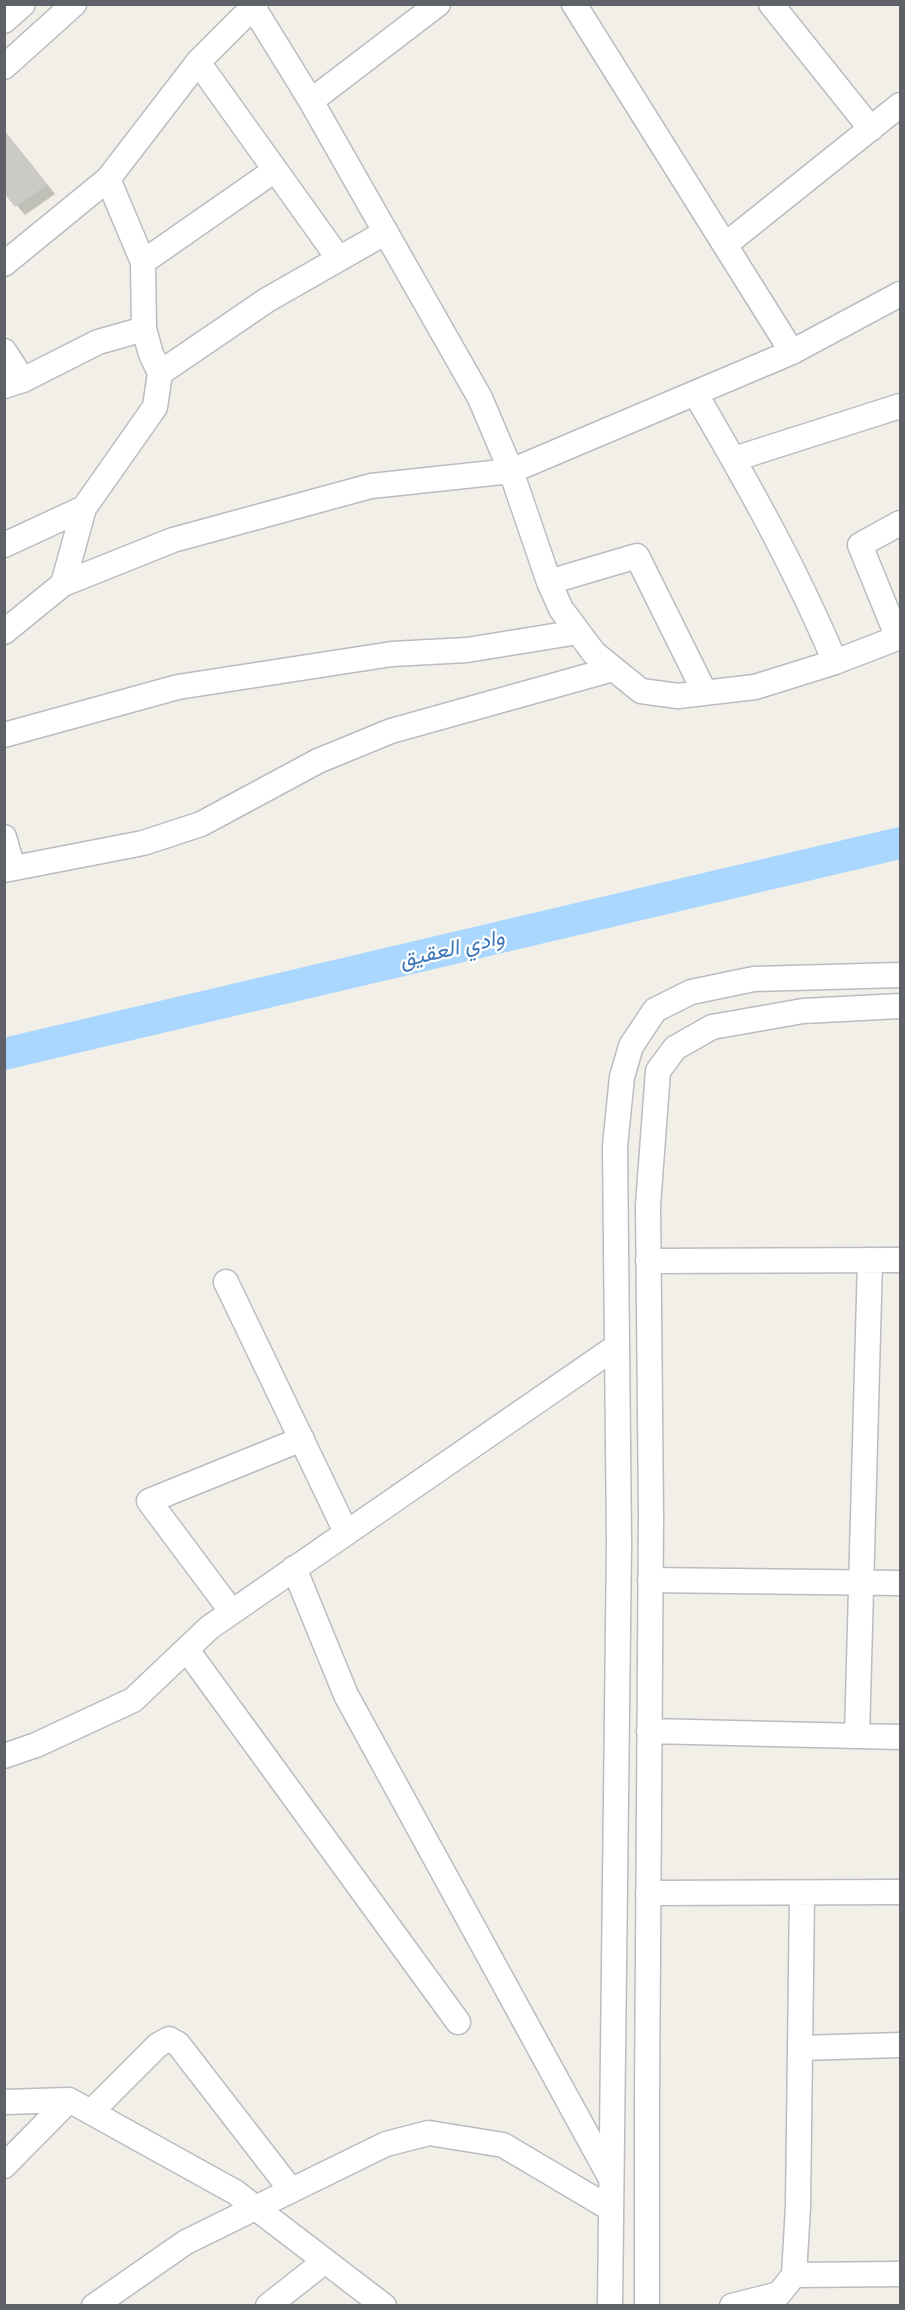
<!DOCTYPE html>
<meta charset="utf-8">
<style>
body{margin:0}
#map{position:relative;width:905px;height:2310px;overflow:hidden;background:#f1efe7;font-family:Mulish,sans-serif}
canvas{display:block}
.frame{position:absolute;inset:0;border:6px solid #5e6268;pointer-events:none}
</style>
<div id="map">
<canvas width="905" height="2310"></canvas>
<div class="frame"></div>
</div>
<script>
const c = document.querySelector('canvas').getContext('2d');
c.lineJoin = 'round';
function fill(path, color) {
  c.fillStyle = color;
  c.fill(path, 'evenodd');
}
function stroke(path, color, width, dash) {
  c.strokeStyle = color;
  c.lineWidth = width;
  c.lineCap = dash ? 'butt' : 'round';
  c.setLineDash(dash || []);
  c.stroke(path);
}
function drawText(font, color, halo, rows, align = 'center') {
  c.font = font + ' Mulish,Vazirmatn,sans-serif';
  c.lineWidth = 4.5;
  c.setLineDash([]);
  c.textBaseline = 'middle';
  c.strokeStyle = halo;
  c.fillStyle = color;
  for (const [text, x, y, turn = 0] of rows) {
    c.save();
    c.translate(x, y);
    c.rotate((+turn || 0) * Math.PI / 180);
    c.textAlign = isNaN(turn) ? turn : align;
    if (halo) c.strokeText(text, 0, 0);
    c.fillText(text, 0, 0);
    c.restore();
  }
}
const shadow = new Path2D(`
 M 4,130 L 55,194 L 25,215 L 4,190 Z`);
const river = new Path2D(`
 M 4,1054 L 900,843`);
const building = new Path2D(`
 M 4,131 L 47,185 L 15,207 L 4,193 Z`);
const minor = new Path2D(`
 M 574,4 L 792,352
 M 771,4 L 871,129
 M 253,7 L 311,101 L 480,398 L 511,471 L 549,582 L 561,609 L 594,653 L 641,691 L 678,696 L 755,687 L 835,662 L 900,637
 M 4,21 L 23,4
 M 198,62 L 339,259
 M 4,67 L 74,4
 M 311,101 L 438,4
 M 108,179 L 143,262 L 144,329
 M 725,245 L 900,105
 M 143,262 L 275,170
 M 4,264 L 108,179 L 198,62 L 256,4
 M 4,351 L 23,380
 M 160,373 L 267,300 L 386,232
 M 4,386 L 23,380 L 98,342 L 144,329 L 151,354 L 160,373 L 155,407 L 84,508 L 63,584 L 4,632
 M 695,393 C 746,480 796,569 835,662
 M 734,459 L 900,406
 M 4,545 L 84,508
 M 549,582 L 637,556 L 705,693
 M 63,584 L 173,540 L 371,486 L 511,471 L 792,352 L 900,294
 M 898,638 L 860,545 L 900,523
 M 4,735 L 178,687 L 392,654 L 467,650 L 578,632
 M 4,837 L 13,868
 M 4,870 L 143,843 L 201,824 L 318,761 L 391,731 L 613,669
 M 648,1261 L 900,1260
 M 226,1282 L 346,1532
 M 294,1568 L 346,1695 L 610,2177
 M 650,1580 L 900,1583
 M 232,1612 L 149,1501 L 302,1439
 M 187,1650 L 458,2022
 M 649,1731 L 900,1737
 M 857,1736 L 870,1260
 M 4,1756 L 36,1745 L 133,1700 L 210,1627 L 617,1346
 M 648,1893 L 900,1892
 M 800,2048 L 900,2045
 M 4,2102 L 69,2100 L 235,2192 L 384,2306
 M 91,2112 L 158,2045 L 169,2039 L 178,2044 L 291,2190
 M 4,2166 L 69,2100
 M 794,2275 L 900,2274
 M 94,2306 L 186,2242 L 386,2144 L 429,2133 L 503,2145 L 611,2209
 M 268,2306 L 325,2261
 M 610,2306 L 619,1543 L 615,1146 L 622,1077 L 631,1046 L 655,1010 L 691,992 L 754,979 L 900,975
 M 647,2306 L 647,2096 L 651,1516 L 648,1205 L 658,1071 L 675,1048 L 712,1027 L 803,1011 L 900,1006
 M 732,2306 L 779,2294 L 794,2275 L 798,2206 L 802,1893`);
const waterNames = [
 ["وادي العقيق",452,949,-13]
];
fill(shadow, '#0003');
stroke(river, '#a9d7ff', 32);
fill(building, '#cccac4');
stroke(minor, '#b9bcc1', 27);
stroke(minor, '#fff', 24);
drawText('italic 22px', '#3d77b9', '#fff', waterNames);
</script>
